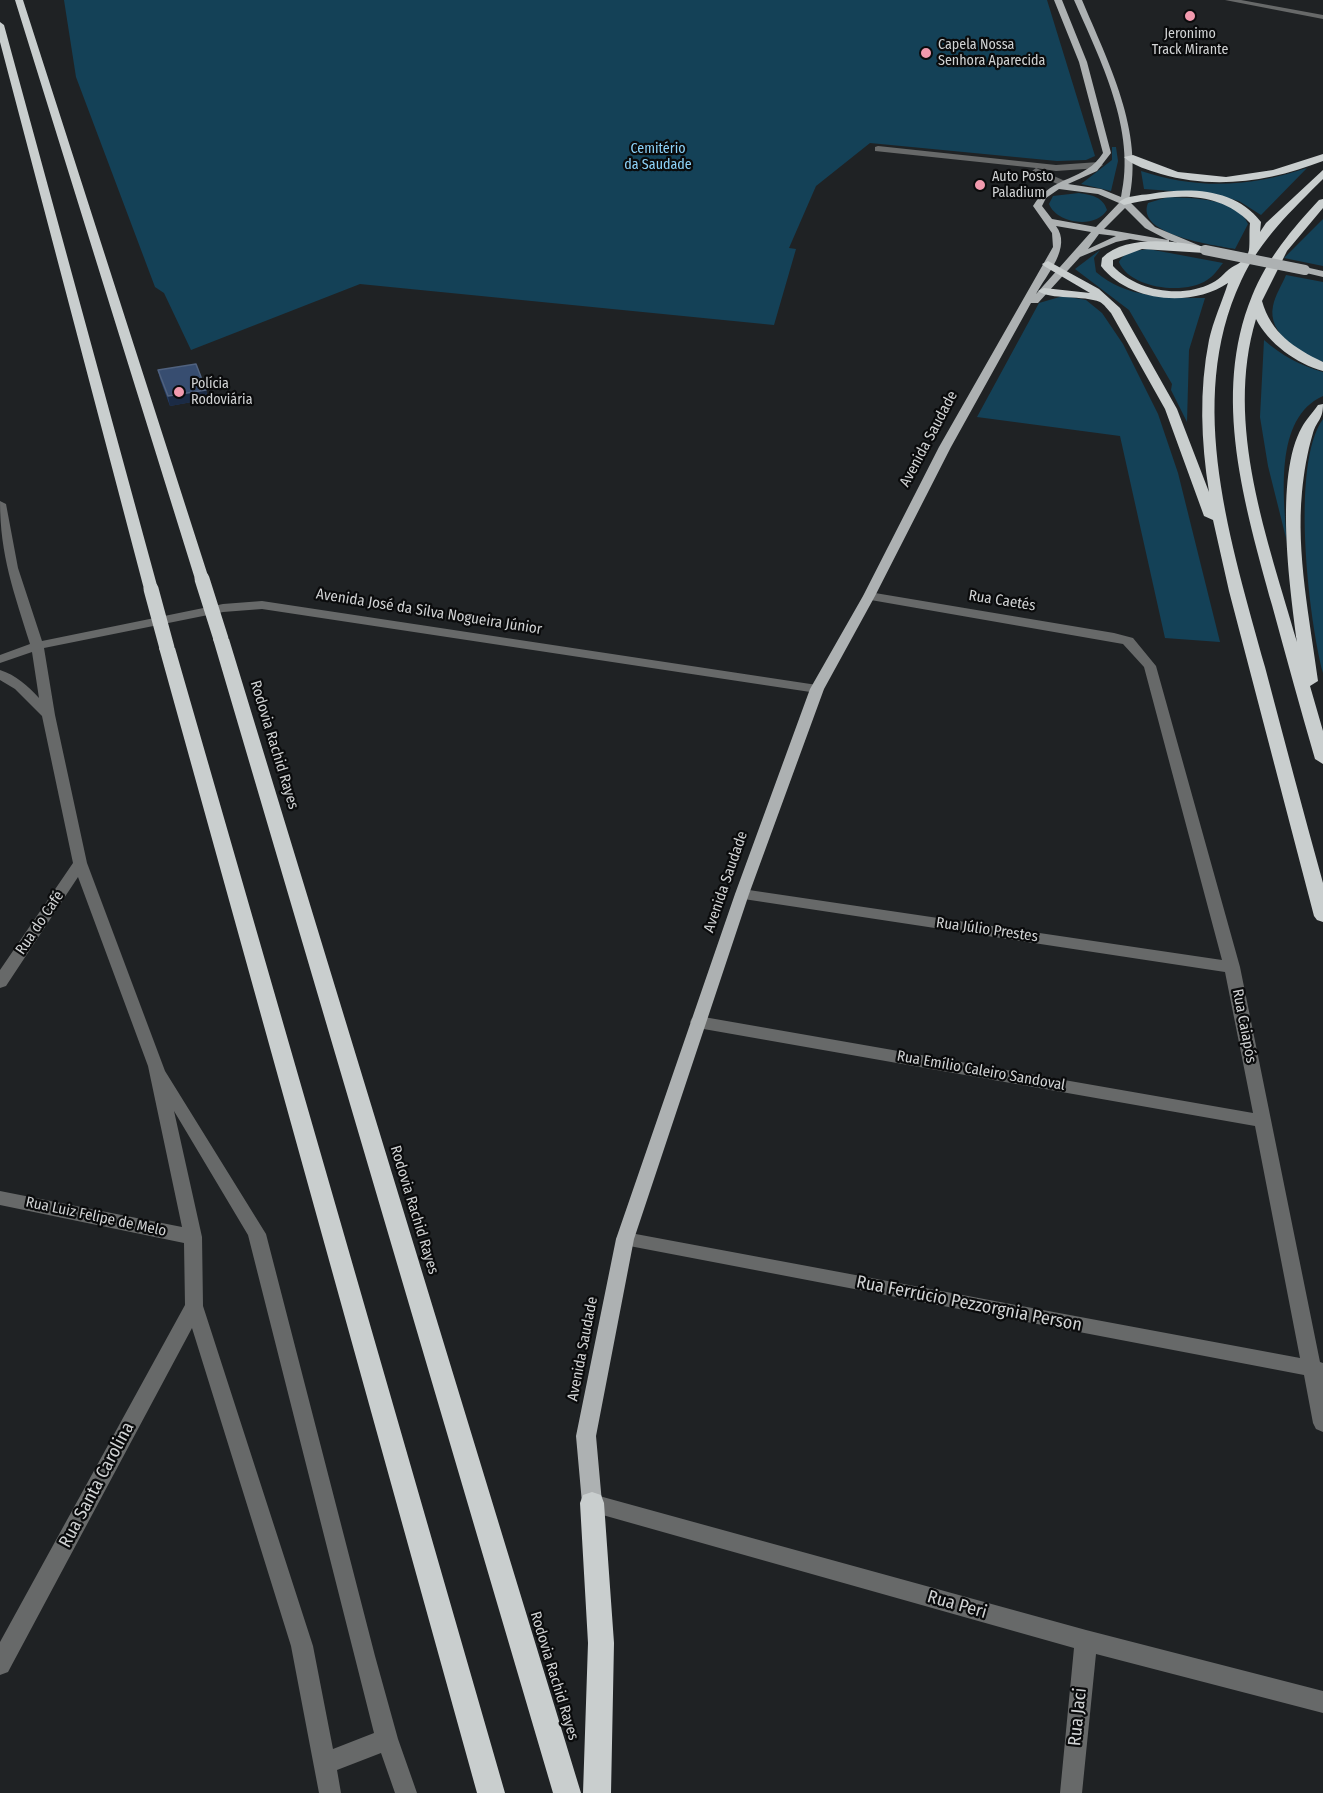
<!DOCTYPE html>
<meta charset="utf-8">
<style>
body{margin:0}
canvas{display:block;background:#1f2224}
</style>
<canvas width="1323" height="1793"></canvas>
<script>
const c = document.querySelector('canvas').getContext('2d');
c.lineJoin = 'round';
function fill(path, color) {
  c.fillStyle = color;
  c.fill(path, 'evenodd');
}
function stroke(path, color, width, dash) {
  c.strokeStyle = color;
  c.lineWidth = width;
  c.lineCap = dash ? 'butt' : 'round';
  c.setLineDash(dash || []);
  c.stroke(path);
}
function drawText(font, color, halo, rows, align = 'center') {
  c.font = font + ' "Fira Sans Condensed",sans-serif';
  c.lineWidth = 4.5;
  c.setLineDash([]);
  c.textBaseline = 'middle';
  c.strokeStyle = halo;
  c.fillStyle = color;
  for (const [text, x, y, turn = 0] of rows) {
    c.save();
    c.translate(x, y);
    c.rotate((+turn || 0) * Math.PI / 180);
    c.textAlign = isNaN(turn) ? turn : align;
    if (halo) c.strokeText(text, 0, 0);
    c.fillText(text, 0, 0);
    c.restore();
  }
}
const green = new Path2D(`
 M 64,0 L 1047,0 L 1095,156 L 1086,160 L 1057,161 L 870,143 L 816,186 L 789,248 L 796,249 L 774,325 L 360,284 L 191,350 L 164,293 L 155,287 L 76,77 Z
 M 1112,147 L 1116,147 L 1118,161 L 1111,191 L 1081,184 L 1112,160 Z
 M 1307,168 L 1261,215 L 1239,201 L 1213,194 L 1144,189 L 1141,171 C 1199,190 1250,187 1307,168 Z
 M 1079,193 C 1092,195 1103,197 1107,210 C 1096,229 1057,224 1049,204 L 1053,196 Z
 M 1168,197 C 1192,198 1238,198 1248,224 L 1235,249 C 1214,245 1135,235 1148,203 Z
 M 1323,219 L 1323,266 L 1284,258 Z
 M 1148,249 L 1223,263 C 1218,269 1214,276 1207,280 C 1185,295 1130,289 1119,262 C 1125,251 1136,251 1148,249 Z
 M 1100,250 L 1094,258 L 1096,272 C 1125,298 1168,298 1205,298 L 1189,350 L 1187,422 L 1171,390 L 1172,384 L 1129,310 L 1075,269 Z
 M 1286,275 L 1323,282 L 1323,362 C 1301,354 1267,334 1273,306 C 1275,295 1282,285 1286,275 Z
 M 1063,296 L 1086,300 L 1102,313 L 1123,344 L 1158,414 L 1178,473 L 1220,642 L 1165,638 L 1120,436 L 977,417 L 1039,303 Z
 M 1264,340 C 1281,355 1301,366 1323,372 L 1323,396 C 1273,418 1284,499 1287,542 L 1268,466 L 1260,417 Z
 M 1323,419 L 1323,673 C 1309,620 1290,464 1323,419 Z`);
const minor = new Path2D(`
 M 1225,0 L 1241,0 L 1323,15 L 1323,19 Z
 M 878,146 L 1056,165 L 1099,162 L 1103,165 L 1099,168 L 1056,171 L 1036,168 L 1065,181 L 1066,183 L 1062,186 L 1033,173 L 1032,171 L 1036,168 L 875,151 L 875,147 Z
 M 0,501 L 6,504 L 18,568 L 42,641 L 223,604 L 262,601 L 817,685 L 824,689 L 817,693 L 262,609 L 223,612 L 44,648 L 55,715 L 87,863 L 165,1071 L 266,1234 L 375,1656 L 398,1739 L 417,1793 L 395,1793 L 381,1753 L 337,1770 L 341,1793 L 319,1793 L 291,1646 L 192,1328 L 8,1672 L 0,1675 L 0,1642 L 185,1305 L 184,1243 L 0,1205 L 0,1191 L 182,1227 L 148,1066 L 78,877 L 6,986 L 0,988 L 0,970 L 73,863 L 42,716 L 15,689 L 0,680 L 0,670 C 16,675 28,686 39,698 L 32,652 L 0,663 L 0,655 L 30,644 C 14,592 0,556 0,501 ZM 174,1111 L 248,1235 L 374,1733 L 333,1749 L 313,1646 L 203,1306 L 202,1237 Z
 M 869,592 L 1114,633 L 1133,638 L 1156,666 L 1240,967 L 1320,1362 L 1323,1363 L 1323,1432 L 1316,1429 L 1313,1423 L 1304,1375 L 619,1244 L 616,1239 L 619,1234 L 625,1232 L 1300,1358 L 1255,1126 L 698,1028 L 692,1026 L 690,1022 L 692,1018 L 698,1016 L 1253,1113 L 1225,972 L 737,898 L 735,894 L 742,889 L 1222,960 L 1144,667 L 1123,644 L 865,599 L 863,596 Z
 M 592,1494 L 1086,1630 L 1323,1691 L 1323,1713 L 1096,1654 L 1082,1793 L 1060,1793 L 1074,1648 L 592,1512 L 585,1510 L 582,1503 L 585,1496 Z`);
const major = new Path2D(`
 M 1054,0 L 1062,0 L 1087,62 L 1111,153 L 1097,171 L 1068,184 L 1101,189 L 1121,197 C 1137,131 1100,59 1074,0 L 1082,0 C 1108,62 1145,132 1129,201 L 1155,227 L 1210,250 L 1205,253 L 1169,240 L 1169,244 L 1166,245 L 1130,239 L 1116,242 L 1080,257 L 1038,303 L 1031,303 L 951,447 L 875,596 L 824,689 L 749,894 L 634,1239 L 596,1436 L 602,1503 L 599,1510 L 592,1512 L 585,1510 L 582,1503 L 576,1436 L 616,1239 L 735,894 L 810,689 L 863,596 L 939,447 L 1053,247 L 1052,233 L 1033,206 C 1052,175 1086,181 1103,153 L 1079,62 ZM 1059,189 L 1098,194 L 1119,203 L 1096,227 L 1052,219 L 1042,206 L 1046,198 ZM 1125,208 L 1145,228 L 1168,240 L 1104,229 ZM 1056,226 L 1091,232 L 1036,294 C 1047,274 1072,247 1056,226 ZM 1099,234 L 1116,236 L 1088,249 Z
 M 1305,267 L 1323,271 L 1323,277 L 1302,272 L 1302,268 Z`);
const highway = new Path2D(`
 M 15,0 L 23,0 L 209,579 L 207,582 L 197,582 L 195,579 Z
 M 0,22 L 4,25 L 158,589 L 156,592 L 146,592 L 144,589 L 0,42 Z
 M 1323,154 L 1323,161 C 1271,181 1216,190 1161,174 C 1149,170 1133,166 1124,157 L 1133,155 L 1178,172 L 1226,177 L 1273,170 Z
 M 1323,170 L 1323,179 C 1292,210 1260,240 1241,281 C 1184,403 1232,545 1265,667 C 1284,739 1303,811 1323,883 L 1323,922 L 1317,920 L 1314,916 L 1229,591 L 1213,520 L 1204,516 L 1165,409 L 1111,313 C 1108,310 1104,304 1100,302 C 1084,295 1050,300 1038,291 L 1044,288 L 1090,293 L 1044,266 L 1042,264 L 1048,261 L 1099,289 L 1120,308 L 1177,409 L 1209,492 C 1201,441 1199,390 1209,340 C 1213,321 1222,302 1228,283 C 1191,308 1129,302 1101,266 L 1102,258 C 1126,234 1179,241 1209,248 L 1209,252 L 1205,253 L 1142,249 L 1113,260 L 1113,266 C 1136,291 1181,299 1212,283 C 1221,279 1226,270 1234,266 C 1239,264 1248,257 1249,250 C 1250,243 1249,231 1250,223 C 1216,188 1168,195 1124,205 L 1119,202 C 1126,196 1140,195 1150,194 C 1189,187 1235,188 1261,222 L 1260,232 L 1266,223 Z
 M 1323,199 L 1323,208 L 1287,251 L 1262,301 C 1271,333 1294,348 1323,362 L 1323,371 C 1297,364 1268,343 1256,319 C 1224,425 1268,540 1297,642 C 1290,588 1274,476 1302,427 C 1306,420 1313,412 1318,405 L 1323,404 C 1323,420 1317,420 1313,433 C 1307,453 1304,472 1302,492 C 1296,554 1310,620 1318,681 L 1310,686 L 1323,731 L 1323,764 L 1315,759 C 1300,708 1286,656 1272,605 C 1245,506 1211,396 1252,296 C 1267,259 1292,229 1319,200 Z
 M 221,634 L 229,639 L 581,1793 L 553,1793 L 213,639 Z
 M 167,643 L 175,648 L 505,1793 L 477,1793 L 159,648 Z
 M 592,1492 L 601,1495 L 604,1503 L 614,1643 L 611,1793 L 583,1793 L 588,1643 L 580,1503 L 583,1495 Z`);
const majorBridge = new Path2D(`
 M 1205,250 L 1305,270`);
const highwayBridge = new Path2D(`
 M 202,579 L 221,639
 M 151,589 L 167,648`);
const wall = new Path2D(`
 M 158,370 L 206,390 L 208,399 L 170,406 L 160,379 Z`);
const shadedWall = new Path2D(`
 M 206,390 L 208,399 L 170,406 L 168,396 Z`);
const building = new Path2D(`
 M 196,364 L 206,390 L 168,396 L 158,370 Z`);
const markers = [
 [1190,16,6,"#f29aae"],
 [926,53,6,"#f29aae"],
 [980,185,6,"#f29aae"],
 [179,392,6,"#f29aae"]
];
const farPoinames = [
 ["Jeronimo",1190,34,"center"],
 ["Track Mirante",1190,50,"center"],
 ["Capela Nossa",938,45],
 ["Senhora Aparecida",938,61],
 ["Auto Posto",992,177],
 ["Paladium",992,193],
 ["Polícia",191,384],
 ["Rodoviária",191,400]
];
const farParknames = [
 ["Cemitério",658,149],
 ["da Saudade",658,165]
];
const streetNames = [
 ["Avenida Saudade",929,439,-62],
 ["Rua Caetés",1002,601,9],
 ["Avenida José da Silva Nogueira Júnior",429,612,9],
 ["Rodovia Rachid Rayes",274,745,73],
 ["Avenida Saudade",726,882,-71],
 ["Rua do Café",40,923,-56],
 ["Rua Júlio Prestes",987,930,8],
 ["Rua Caiapós",1244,1026,79],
 ["Rua Emílio Caleiro Sandoval",981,1071,10],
 ["Rodovia Rachid Rayes",414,1210,73],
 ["Rua Luiz Felipe de Melo",96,1217,12],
 ["Avenida Saudade",583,1349,-79],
 ["Rodovia Rachid Rayes",554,1676,73]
];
const nearStreetnames = [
 ["Rua Ferrúcio Pezzorgnia Person",969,1304,11],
 ["Rua Santa Carolina",97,1485,-62],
 ["Rua Peri",957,1605,16],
 ["Rua Jaci",1078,1717,-84]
];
fill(green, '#144157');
fill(minor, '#676969');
fill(major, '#adb1b2');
fill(highway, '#c9cece');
stroke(majorBridge, '#adb1b2', 10);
stroke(highwayBridge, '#c9cece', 15);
fill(wall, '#253c63');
fill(shadedWall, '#1b2b45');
fill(building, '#374d70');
stroke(building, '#50627f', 1.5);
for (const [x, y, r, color] of markers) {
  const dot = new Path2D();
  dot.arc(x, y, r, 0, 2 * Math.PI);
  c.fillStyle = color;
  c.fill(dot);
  stroke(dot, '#0a0b0c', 2);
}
drawText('14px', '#d1d3d4', '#0a0b0c', farPoinames, 'left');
drawText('14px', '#8dd3fa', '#0a0b0c', farParknames);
drawText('15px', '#d1d3d4', '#0a0b0c', streetNames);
drawText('18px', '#d1d3d4', '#0a0b0c', nearStreetnames);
</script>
